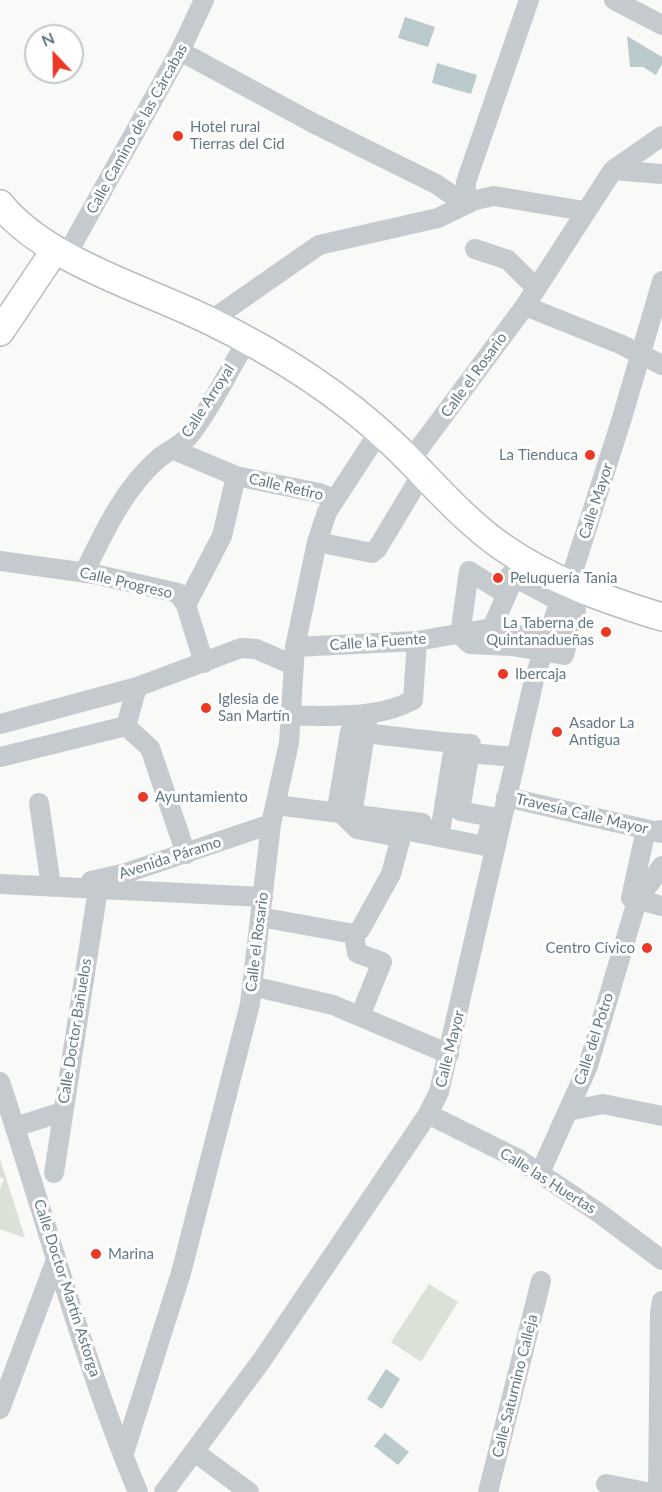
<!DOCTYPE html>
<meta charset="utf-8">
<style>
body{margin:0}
#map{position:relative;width:662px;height:1492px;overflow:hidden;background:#f9f9f7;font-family:Lato,sans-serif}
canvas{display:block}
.north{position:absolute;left:24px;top:24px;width:60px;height:60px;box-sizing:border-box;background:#fff;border:2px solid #c1c9cd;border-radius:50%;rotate:338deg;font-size:16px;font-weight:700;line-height:24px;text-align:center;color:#637983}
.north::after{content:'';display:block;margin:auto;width:21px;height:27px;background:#eb3925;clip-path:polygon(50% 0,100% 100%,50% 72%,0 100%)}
</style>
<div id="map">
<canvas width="662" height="1492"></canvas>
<div class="north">N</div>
</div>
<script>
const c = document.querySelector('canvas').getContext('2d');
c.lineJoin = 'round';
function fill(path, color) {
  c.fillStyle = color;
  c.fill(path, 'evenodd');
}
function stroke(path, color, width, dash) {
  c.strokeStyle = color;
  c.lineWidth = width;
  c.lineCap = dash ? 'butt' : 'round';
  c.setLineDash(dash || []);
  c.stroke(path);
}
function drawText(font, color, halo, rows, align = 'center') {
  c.font = font + ' Lato,sans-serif';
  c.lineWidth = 6;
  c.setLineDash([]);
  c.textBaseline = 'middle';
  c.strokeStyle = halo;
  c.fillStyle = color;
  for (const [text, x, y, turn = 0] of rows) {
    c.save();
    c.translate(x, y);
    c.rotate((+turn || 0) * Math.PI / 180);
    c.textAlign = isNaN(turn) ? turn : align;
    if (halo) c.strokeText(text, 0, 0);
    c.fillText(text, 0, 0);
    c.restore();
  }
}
const green = new Path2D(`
 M 0,1159 L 25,1238 L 0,1229 L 0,1189 L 4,1179 L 0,1177 Z
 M 429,1284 L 458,1302 L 421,1362 L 391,1342 Z`);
const water = new Path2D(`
 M 405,17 L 435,27 L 428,47 L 398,38 Z
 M 627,36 L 662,57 L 662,64 L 656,75 L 643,67 L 630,67 Z
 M 437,63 L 477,75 L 471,94 L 432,83 Z
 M 386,1369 L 400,1379 L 382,1409 L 367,1399 Z
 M 385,1433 L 409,1452 L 398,1465 L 374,1446 Z`);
const street = new Path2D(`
 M 614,0 L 662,25
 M 180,51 L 313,123 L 436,184 L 465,204
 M 613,170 L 662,174
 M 465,204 L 466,182 L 529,0
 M 475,249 L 508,260 L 536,288
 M 66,256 L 180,51 L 204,0
 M 525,306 L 620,344 L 662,365
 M 210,321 L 319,245 L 438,218 L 475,200 L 494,196 L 584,211
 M 174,450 L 236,476 L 319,493 L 335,499
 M 409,462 L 525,306 L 613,170 L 662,136
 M 317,542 L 372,553 L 377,549 L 422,474
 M 0,561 L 94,574 L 178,593 L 186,605 L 204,663
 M 469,571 L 501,591 L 510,575 L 576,610 L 564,655 L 512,646 L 470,644 L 460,635 Z
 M 84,573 C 104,532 124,488 159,458 C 169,450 180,446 189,436 C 211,409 228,371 247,341
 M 186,605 L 222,536 L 236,476
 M 492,628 L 513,580
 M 295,647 L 417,641 L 492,628 L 533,639
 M 290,716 C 330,715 377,720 413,700 L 417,641
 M 0,724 L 137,687 L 241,648 L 256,649 L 293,665
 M 126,726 L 150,748 L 186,854
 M 126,726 L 137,687
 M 350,732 C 391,735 430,742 471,744 L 460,811 L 492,817 L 485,846 L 409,831 L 393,836 L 357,829 L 337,809 Z
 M 458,752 L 515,757
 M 0,757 L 126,726
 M 506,797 L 662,833
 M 39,803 L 51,886
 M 275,805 L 422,823
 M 352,815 L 367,722
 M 441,826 L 453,752
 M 661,830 L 645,834 L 631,898 L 662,906
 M 91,881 L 126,873 L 271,824
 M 0,884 L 263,897
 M 260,917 L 354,934 L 360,930 L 391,874 L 405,823
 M 354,934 L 357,953 L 382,962 L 360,1016
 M 252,986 L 333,1005 L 449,1054
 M 0,1082 C 46,1218 82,1359 138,1492
 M 568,1111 L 603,1104 L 662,1116
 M 428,1114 L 520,1160 L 599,1213 L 662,1260
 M 15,1127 L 62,1112
 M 54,1173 L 98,889
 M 540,1173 L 588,1066 L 637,901 L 662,866
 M 0,1409 L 56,1260
 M 196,1453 L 249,1492
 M 123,1456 L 181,1273 L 250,1004 L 271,824 L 289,743 L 295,647 L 317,542 L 327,512 L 379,432
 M 606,1484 L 646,1492
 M 164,1492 L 262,1360 L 428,1114 L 439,1092 L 534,680 L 560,600 L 569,584 L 622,418 L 662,281
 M 488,1492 L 541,1281
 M 658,1492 L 660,1313 L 662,1301`);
const secondary = new Path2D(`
 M 0,204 C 46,261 143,288 208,320 C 274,352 339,393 392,443 C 428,477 460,517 501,546 C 549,580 606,600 662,617
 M 0,332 L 55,250`);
const markers = [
 [178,136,6,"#eb3925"],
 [590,455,6,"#eb3925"],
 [498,578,6,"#eb3925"],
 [606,632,6,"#eb3925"],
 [503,674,6,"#eb3925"],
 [206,708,6,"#eb3925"],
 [557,732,6,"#eb3925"],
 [143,797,6,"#eb3925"],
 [647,948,6,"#eb3925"],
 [96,1254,6,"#eb3925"]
];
const poiNames = [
 ["Hotel rural",190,127],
 ["Tierras del Cid",190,144],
 ["La Tienduca",578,455,"right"],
 ["Peluquería Tania",510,578],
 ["La Taberna de",594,623,"right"],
 ["Quintanadueñas",594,640,"right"],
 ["Ibercaja",515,674],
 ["Iglesia de",218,699],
 ["San Martín",218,716],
 ["Asador La",569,723],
 ["Antigua",569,740],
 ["Ayuntamiento",155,797],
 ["Centro Cívico",635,948,"right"],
 ["Marina",108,1254]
];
const streetNames = [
 ["Calle Camino de las Cárcabas",137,129,-61],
 ["Calle el Rosario",474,375,-54],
 ["Calle Arroyal",208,401,-57],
 ["Calle Retiro",286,487,13],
 ["Calle Mayor",596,501,-72],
 ["Calle Progreso",126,583,13],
 ["Calle la Fuente",378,642,-4],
 ["Travesía Calle Mayor",582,814,13],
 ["Avenida Páramo",170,858,-18],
 ["Calle el Rosario",257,942,-83],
 ["Calle Doctor Bañuelos",75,1031,-81],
 ["Calle del Potro",594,1039,-72],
 ["Calle Mayor",450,1049,-76],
 ["Calle las Huertas",548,1181,32],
 ["Calle Doctor Martín Astorga",67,1288,72],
 ["Calle Saturnino Calleja",515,1386,-76]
];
fill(green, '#dce1d7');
fill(water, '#bacacc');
stroke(secondary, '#b7bec1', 30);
stroke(street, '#c4cacd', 20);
stroke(secondary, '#fff', 27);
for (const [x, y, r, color] of markers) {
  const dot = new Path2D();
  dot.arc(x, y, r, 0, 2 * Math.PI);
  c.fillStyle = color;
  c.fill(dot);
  stroke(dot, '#fff', 2);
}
drawText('15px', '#637983', '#fff', poiNames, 'left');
drawText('15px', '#637983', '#fff', streetNames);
</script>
